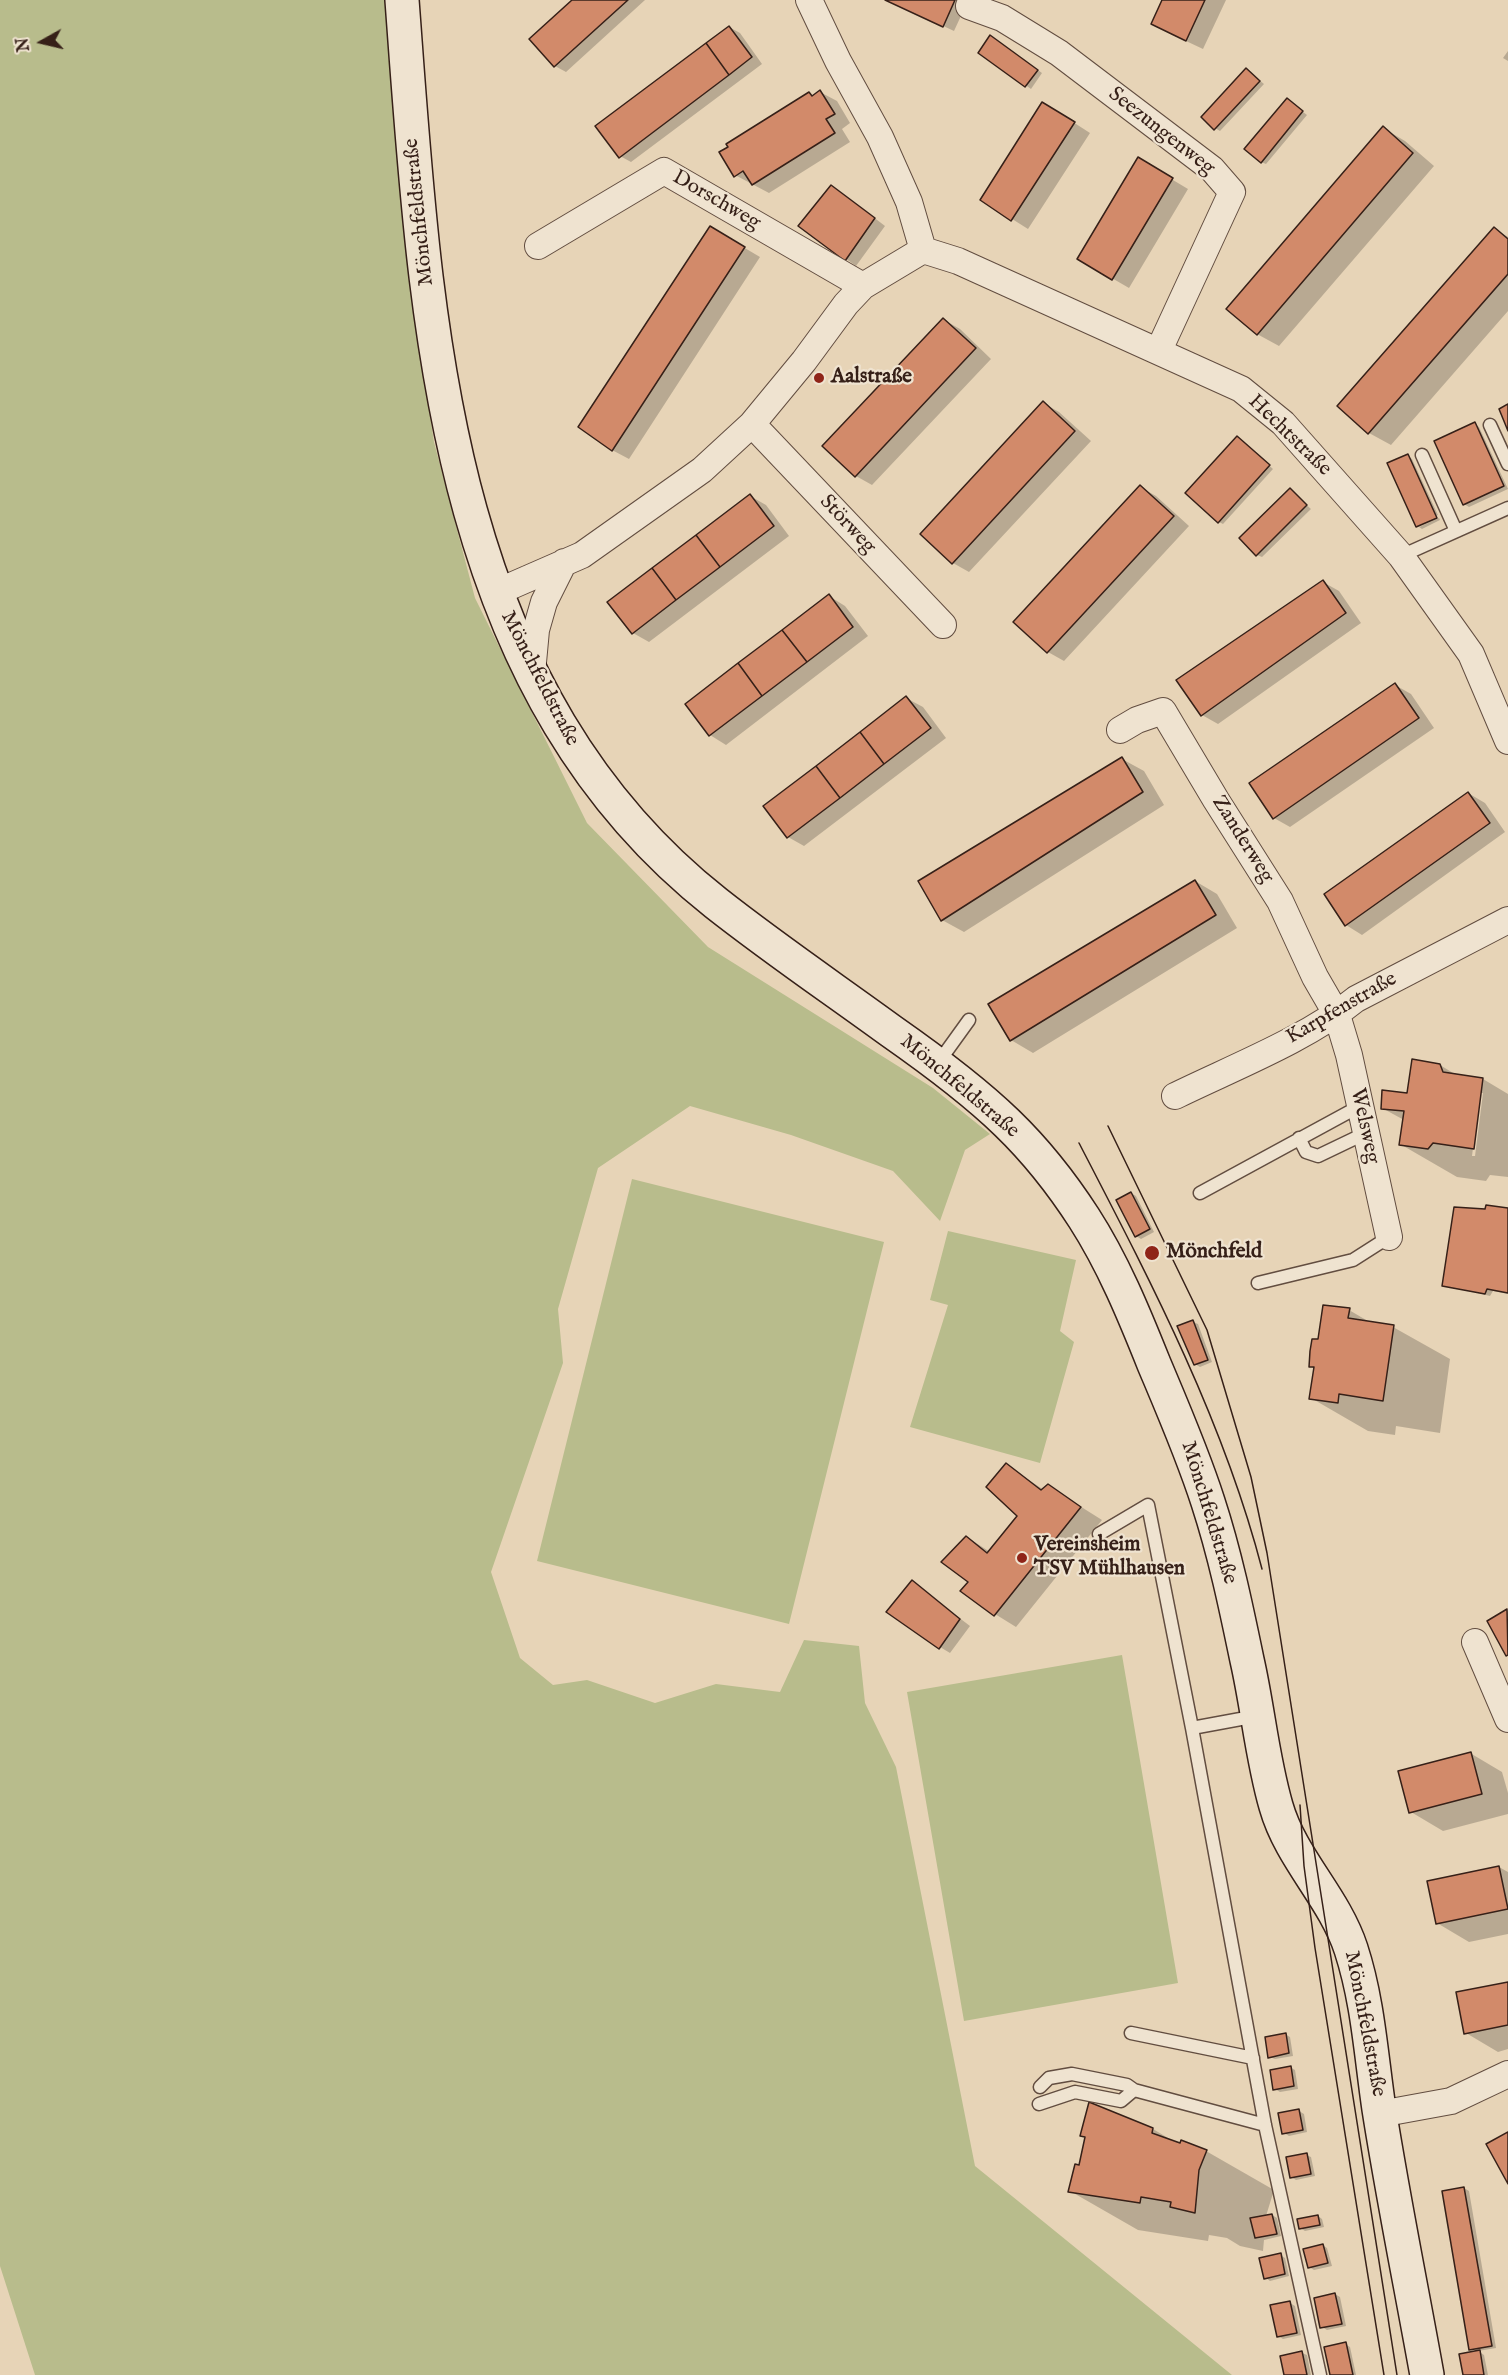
<!DOCTYPE html>
<meta charset="utf-8">
<style>
body{margin:0}
#map{position:relative;width:1508px;height:2375px;overflow:hidden;background:#e7d4b7;font-family:"IM FELL English",serif}
canvas{display:block}
.north{position:absolute;left:12px;top:12px;width:60px;height:60px;-webkit-text-stroke:4px #efe3d0;paint-order:stroke;rotate:262deg;font-size:16px;font-weight:700;line-height:24px;text-align:center;color:#362018}
.north::after{content:'';display:block;margin:auto;width:21px;height:27px;background:#362018;clip-path:polygon(50% 0,100% 100%,50% 72%,0 100%)}
</style>
<div id="map">
<canvas width="1508" height="2375"></canvas>
<div class="north">N</div>
</div>
<script>
const c = document.querySelector('canvas').getContext('2d');
c.lineJoin = 'round';
function fill(path, color) {
  c.fillStyle = color;
  c.fill(path, 'evenodd');
}
function stroke(path, color, width, dash) {
  c.strokeStyle = color;
  c.lineWidth = width;
  c.lineCap = dash ? 'butt' : 'round';
  c.setLineDash(dash || []);
  c.stroke(path);
}
function drawText(font, color, halo, rows, align = 'center') {
  c.font = font + ' "IM FELL English",serif';
  c.lineWidth = 4.5;
  c.setLineDash([]);
  c.textBaseline = 'middle';
  c.strokeStyle = halo;
  c.fillStyle = color;
  for (const [text, x, y, turn = 0] of rows) {
    c.save();
    c.translate(x, y);
    c.rotate((+turn || 0) * Math.PI / 180);
    c.textAlign = isNaN(turn) ? turn : align;
    if (halo) c.strokeText(text, 0, 0);
    c.fillText(text, 0, 0);
    c.restore();
  }
}
const green = new Path2D(`
 M 0,0 L 388,0 L 407,262 L 434,442 L 475,598 L 587,823 L 708,947 L 933,1088 L 990,1134 L 965,1150 L 940,1221 L 893,1171 L 791,1135 L 690,1106 L 598,1168 L 558,1309 L 563,1363 L 491,1572 L 520,1658 L 553,1685 L 587,1680 L 655,1703 L 716,1684 L 780,1692 L 804,1640 L 859,1646 L 865,1703 L 896,1767 L 975,2166 L 1232,2375 L 35,2375 L 0,2266 Z
 M 632,1179 L 884,1242 L 789,1624 L 537,1561 Z
 M 948,1231 L 1076,1260 L 1060,1331 L 1074,1342 L 1040,1463 L 910,1427 L 948,1305 L 930,1300 Z
 M 1122,1655 L 1178,1983 L 964,2021 L 907,1692 Z`);
const shadow = new Path2D(`
 M 574,0 L 645,0 L 566,72 L 555,66 L 531,39 Z
 M 888,0 L 956,0 L 966,5 L 954,31 Z
 M 1164,0 L 1226,0 L 1203,49 L 1169,33 Z
 M 729,27 L 740,33 L 762,64 L 631,162 L 620,156 Z
 M 995,40 L 1042,73 L 1031,89 L 980,52 Z
 M 1508,51 L 1508,61 L 1503,58 Z
 M 1247,70 L 1264,84 L 1220,131 L 1215,128 Z
 M 820,92 L 837,101 L 850,123 L 842,129 L 850,142 L 769,193 L 735,175 L 809,94 L 814,96 Z
 M 1288,100 L 1307,115 L 1266,164 L 1261,162 Z
 M 1059,113 L 1090,133 L 1028,229 L 982,200 Z
 M 1383,128 L 1405,141 L 1434,166 L 1279,346 L 1257,334 Z
 M 1138,159 L 1188,189 L 1129,288 L 1079,259 Z
 M 842,193 L 885,226 L 856,266 L 800,226 Z
 M 711,228 L 760,257 L 629,459 L 612,450 Z
 M 1494,229 L 1508,237 L 1508,311 L 1391,445 L 1369,433 L 1339,406 Z
 M 944,320 L 960,329 L 991,359 L 872,485 L 856,476 Z
 M 1043,403 L 1059,412 L 1091,441 L 969,572 L 953,563 L 922,534 Z
 M 1475,424 L 1479,427 L 1508,489 L 1469,507 L 1464,504 Z
 M 1242,441 L 1273,469 L 1223,524 L 1219,522 Z
 M 1408,456 L 1412,459 L 1438,515 L 1418,524 L 1418,526 Z
 M 1140,487 L 1156,496 L 1189,526 L 1064,661 L 1048,652 Z
 M 1290,490 L 1311,509 L 1262,557 L 1257,555 Z
 M 750,496 L 766,505 L 789,536 L 649,642 L 633,633 Z
 M 1439,518 L 1440,520 L 1422,529 L 1419,527 Z
 M 1323,582 L 1339,591 L 1361,623 L 1218,724 L 1202,715 Z
 M 829,596 L 845,606 L 868,636 L 726,745 L 710,735 Z
 M 1395,685 L 1411,694 L 1434,728 L 1290,827 L 1274,818 Z
 M 906,698 L 923,707 L 946,738 L 804,846 L 788,837 Z
 M 1122,759 L 1144,771 L 1164,805 L 964,932 L 942,920 Z
 M 1468,793 L 1485,803 L 1505,832 L 1362,935 L 1346,925 L 1326,895 Z
 M 1195,881 L 1217,894 L 1237,928 L 1033,1053 L 1011,1040 Z
 M 1440,1065 L 1458,1076 L 1483,1079 L 1508,1094 L 1508,1177 L 1490,1175 L 1486,1181 L 1457,1177 L 1400,1144 L 1404,1120 L 1382,1108 L 1408,1095 ZM 1480,1093 L 1483,1093 L 1475,1156 L 1472,1156 Z
 M 1131,1193 L 1136,1196 L 1154,1232 L 1141,1239 L 1136,1236 Z
 M 1508,1210 L 1508,1294 L 1493,1291 L 1490,1296 L 1444,1285 Z
 M 1349,1310 L 1373,1324 L 1393,1327 L 1450,1359 L 1440,1433 L 1396,1426 L 1395,1435 L 1368,1431 L 1311,1398 L 1315,1369 L 1310,1366 L 1319,1341 Z
 M 1193,1322 L 1198,1324 L 1212,1362 L 1200,1367 L 1195,1364 Z
 M 1006,1465 L 1044,1490 L 1048,1486 L 1102,1520 L 1016,1627 L 995,1614 L 970,1582 L 967,1537 L 990,1552 L 1019,1516 Z
 M 912,1582 L 970,1626 L 950,1653 L 940,1647 Z
 M 1508,1611 L 1508,1655 L 1489,1621 Z
 M 1470,1753 L 1502,1772 L 1508,1793 L 1508,1814 L 1443,1831 L 1411,1812 Z
 M 1499,1867 L 1508,1872 L 1508,1934 L 1469,1942 L 1437,1923 Z
 M 1508,1983 L 1508,2049 L 1498,2052 L 1466,2033 Z
 M 1285,2034 L 1290,2037 L 1293,2056 L 1275,2059 L 1270,2057 Z
 M 1290,2067 L 1295,2070 L 1298,2089 L 1280,2092 L 1275,2089 Z
 M 1299,2111 L 1304,2114 L 1307,2132 L 1289,2136 L 1284,2133 Z
 M 1153,2129 L 1178,2144 L 1206,2151 L 1274,2190 L 1266,2216 L 1272,2215 L 1277,2218 L 1281,2236 L 1264,2240 L 1263,2251 L 1240,2246 L 1227,2238 L 1209,2235 L 1208,2241 L 1138,2230 L 1070,2191 L 1080,2166 Z
 M 1306,2155 L 1311,2157 L 1315,2176 L 1296,2180 L 1291,2177 Z
 M 1464,2188 L 1469,2191 L 1496,2348 L 1478,2351 L 1484,2355 L 1488,2375 L 1464,2375 L 1477,2352 L 1471,2349 Z
 M 1318,2216 L 1322,2219 L 1324,2227 L 1305,2231 L 1300,2228 Z
 M 1322,2245 L 1327,2248 L 1332,2266 L 1314,2270 L 1309,2267 Z
 M 1280,2255 L 1285,2258 L 1289,2276 L 1270,2281 L 1266,2278 Z
 M 1335,2294 L 1340,2297 L 1346,2326 L 1327,2330 L 1322,2327 Z
 M 1290,2303 L 1295,2306 L 1301,2335 L 1283,2339 L 1278,2336 Z
 M 1345,2344 L 1350,2347 L 1356,2375 L 1332,2375 Z
 M 1302,2353 L 1307,2355 L 1311,2375 L 1286,2375 Z`);
const building = new Path2D(`
 M 572,0 L 628,0 L 554,67 L 529,39 Z
 M 885,0 L 955,0 L 943,27 Z
 M 1162,0 L 1205,0 L 1186,41 L 1151,24 Z
 M 729,26 L 752,57 L 729,75 L 706,43 Z
 M 990,35 L 1038,70 L 1025,87 L 978,53 Z
 M 706,43 L 729,75 L 619,158 L 595,126 Z
 M 1246,68 L 1260,81 L 1214,130 L 1201,117 Z
 M 820,90 L 835,114 L 826,119 L 835,133 L 752,185 L 743,171 L 734,177 L 719,152 L 728,147 L 726,144 L 809,92 L 812,96 Z
 M 1287,98 L 1303,111 L 1261,163 L 1244,149 Z
 M 1042,102 L 1075,122 L 1011,221 L 980,200 Z
 M 1383,126 L 1413,153 L 1257,335 L 1226,309 Z
 M 1138,157 L 1173,178 L 1112,280 L 1077,259 Z
 M 831,185 L 875,218 L 845,261 L 798,226 Z
 M 710,226 L 745,247 L 612,451 L 578,427 Z
 M 1494,227 L 1508,239 L 1508,274 L 1368,434 L 1337,406 Z
 M 943,318 L 976,348 L 855,477 L 822,446 Z
 M 1043,401 L 1075,431 L 952,564 L 920,534 Z
 M 1508,404 L 1508,431 L 1499,409 Z
 M 1475,422 L 1504,486 L 1463,505 L 1434,441 Z
 M 1237,436 L 1270,465 L 1218,523 L 1185,493 Z
 M 1408,454 L 1437,518 L 1416,527 L 1387,463 Z
 M 1140,485 L 1174,516 L 1047,653 L 1013,622 Z
 M 1290,488 L 1307,505 L 1256,556 L 1239,538 Z
 M 750,494 L 774,526 L 720,567 L 696,535 Z
 M 696,535 L 720,567 L 676,600 L 652,568 Z
 M 652,568 L 676,600 L 632,634 L 607,602 Z
 M 1323,580 L 1346,613 L 1201,716 L 1176,680 Z
 M 829,594 L 853,627 L 807,662 L 782,630 Z
 M 782,630 L 807,662 L 762,696 L 738,663 Z
 M 738,663 L 762,696 L 709,736 L 685,704 Z
 M 1395,683 L 1419,718 L 1273,819 L 1249,783 Z
 M 906,696 L 931,728 L 884,764 L 860,732 Z
 M 860,732 L 884,764 L 840,798 L 816,766 Z
 M 1122,757 L 1143,792 L 941,921 L 918,881 Z
 M 816,766 L 840,798 L 787,838 L 763,806 Z
 M 1468,792 L 1490,823 L 1345,926 L 1324,894 Z
 M 1195,880 L 1216,915 L 1010,1041 L 988,1004 Z
 M 1412,1059 L 1440,1064 L 1443,1072 L 1483,1078 L 1474,1149 L 1433,1143 L 1428,1149 L 1399,1145 L 1404,1111 L 1381,1109 L 1382,1090 L 1407,1093 Z
 M 1131,1192 L 1150,1229 L 1135,1237 L 1116,1200 Z
 M 1486,1205 L 1508,1208 L 1508,1293 L 1487,1289 L 1485,1294 L 1442,1286 L 1454,1207 L 1485,1209 Z
 M 1323,1305 L 1350,1308 L 1348,1318 L 1394,1325 L 1383,1401 L 1339,1394 L 1338,1403 L 1309,1399 L 1314,1367 L 1309,1367 L 1310,1351 L 1312,1339 L 1318,1339 Z
 M 1193,1320 L 1208,1360 L 1194,1365 L 1177,1326 Z
 M 1006,1463 L 1041,1490 L 1048,1484 L 1081,1507 L 994,1616 L 960,1591 L 968,1582 L 941,1562 L 966,1536 L 987,1553 L 1017,1516 L 986,1487 Z
 M 912,1580 L 960,1619 L 939,1649 L 886,1612 Z
 M 1507,1609 L 1508,1655 L 1506,1656 L 1487,1621 Z
 M 1471,1752 L 1482,1794 L 1409,1813 L 1398,1771 Z
 M 1499,1866 L 1508,1909 L 1436,1924 L 1427,1881 Z
 M 1508,1982 L 1508,2025 L 1464,2034 L 1456,1992 Z
 M 1286,2033 L 1289,2053 L 1268,2058 L 1265,2037 Z
 M 1291,2066 L 1294,2086 L 1273,2090 L 1270,2070 Z
 M 1089,2102 L 1153,2128 L 1152,2133 L 1180,2143 L 1181,2140 L 1207,2150 L 1199,2170 L 1195,2213 L 1170,2207 L 1171,2202 L 1141,2197 L 1140,2203 L 1068,2192 L 1075,2164 L 1079,2165 L 1085,2137 L 1080,2136 Z
 M 1299,2109 L 1303,2130 L 1282,2134 L 1278,2113 Z
 M 1508,2132 L 1508,2184 L 1486,2144 Z
 M 1307,2153 L 1311,2174 L 1290,2178 L 1286,2157 Z
 M 1464,2187 L 1492,2346 L 1469,2350 L 1442,2191 Z
 M 1272,2214 L 1277,2234 L 1255,2238 L 1250,2218 Z
 M 1318,2215 L 1320,2225 L 1299,2229 L 1297,2219 Z
 M 1323,2244 L 1328,2263 L 1308,2268 L 1303,2249 Z
 M 1281,2253 L 1285,2274 L 1264,2279 L 1259,2258 Z
 M 1335,2293 L 1342,2324 L 1320,2328 L 1314,2298 Z
 M 1290,2301 L 1297,2333 L 1277,2337 L 1270,2305 Z
 M 1346,2342 L 1353,2375 L 1330,2375 L 1324,2347 Z
 M 1480,2350 L 1484,2375 L 1463,2375 L 1459,2354 Z
 M 1302,2351 L 1307,2375 L 1284,2375 L 1280,2356 Z`);
const lane = new Path2D(`
 M 1490,425 L 1508,464
 M 1422,455 L 1456,531
 M 1401,556 L 1508,508
 M 938,1063 L 969,1020
 M 1299,1138 L 1306,1152 L 1318,1156 L 1366,1133
 M 1200,1193 L 1360,1106
 M 1258,1283 L 1353,1260 L 1389,1237
 M 1099,1534 L 1148,1505 L 1192,1728
 M 1257,1716 L 1192,1728 L 1265,2125 L 1320,2375
 M 1131,2033 L 1253,2058
 M 1040,2087 L 1049,2078 L 1072,2074 L 1127,2085 L 1134,2090 L 1265,2125
 M 1039,2104 L 1075,2092 L 1121,2101 L 1134,2090`);
const street = new Path2D(`
 M 809,0 L 838,61 L 880,137 L 909,202 L 923,250
 M 969,6 L 1002,18 L 1059,53 L 1212,169 L 1232,192 L 1159,350
 M 538,246 L 664,171 L 863,286
 M 923,250 L 958,261 L 1241,389 L 1283,423 L 1401,556 L 1471,654 L 1508,741
 M 752,424 L 943,625
 M 495,593 L 582,555 L 702,470 L 752,424 L 804,361 L 846,304 L 863,286 L 923,250
 M 532,673 L 536,630 L 544,602 L 564,562
 M 1120,730 L 1137,720 L 1163,711 L 1216,800 L 1280,901 L 1315,977 L 1337,1015 L 1349,1055 L 1389,1237
 M 1175,1096 C 1232,1068 1307,1039 1356,999 L 1508,920
 M 1475,1642 L 1508,1719
 M 1380,2114 L 1451,2101 L 1508,2074`);
const secondary = new Path2D(`
 M 402,0 C 426,321 441,686 716,903 C 773,948 832,988 891,1031 C 931,1059 972,1089 1007,1123 C 1036,1151 1062,1184 1084,1218 C 1113,1263 1134,1314 1154,1364 C 1173,1409 1193,1455 1208,1502 C 1225,1554 1236,1607 1247,1660 C 1258,1708 1262,1758 1276,1806 C 1291,1859 1334,1897 1351,1949 C 1368,2001 1371,2055 1379,2109 C 1393,2198 1411,2286 1427,2375`);
const tram = new Path2D(`
 M 1108,1126 L 1207,1330 L 1251,1477 L 1267,1553 L 1397,2375
 M 1079,1143 C 1150,1280 1223,1419 1262,1569
 M 1300,1805 L 1304,1866 L 1315,1948 L 1384,2375`);
const markers = [
 [819,378,6,"#8f2418"],
 [1152,1253,8,"#8f2418"],
 [1022,1558,6,"#8f2418"]
];
const streetNames = [
 ["Seezungenweg",1161,132,38],
 ["Dorschweg",716,201,30],
 ["Mönchfeldstraße",420,212,-96],
 ["Hechtstraße",1289,436,44],
 ["Störweg",847,525,47],
 ["Mönchfeldstraße",539,679,63],
 ["Zanderweg",1242,840,58],
 ["Karpfenstraße",1342,1009,-30],
 ["Mönchfeldstraße",959,1087,40],
 ["Welsweg",1364,1126,78],
 ["Mönchfeldstraße",1208,1513,73],
 ["Mönchfeldstraße",1364,2024,79]
];
const poiNames = [
 ["Aalstraße",831,378],
 ["Mönchfeld",1166,1253],
 ["Vereinsheim",1034,1546],
 ["TSV Mühlhausen",1034,1570]
];
fill(green, '#b8bc8c');
fill(shadow, '#0003');
fill(building, '#d28a6a');
stroke(building, '#362018', 1.5);
stroke(lane, '#624d40', 15);
stroke(street, '#624d40', 28);
stroke(secondary, '#362018', 36);
stroke(lane, '#efe3d0', 12);
stroke(street, '#efe3d0', 26);
stroke(secondary, '#efe3d0', 33);
stroke(tram, '#362018', 1.5);
for (const [x, y, r, color] of markers) {
  const dot = new Path2D();
  dot.arc(x, y, r, 0, 2 * Math.PI);
  c.fillStyle = color;
  c.fill(dot);
  stroke(dot, '#efe3d0', 2);
}
drawText('21px', '#362018', '#efe3d0', streetNames);
drawText('bold 21px', '#362018', '#efe3d0', poiNames, 'left');
</script>
